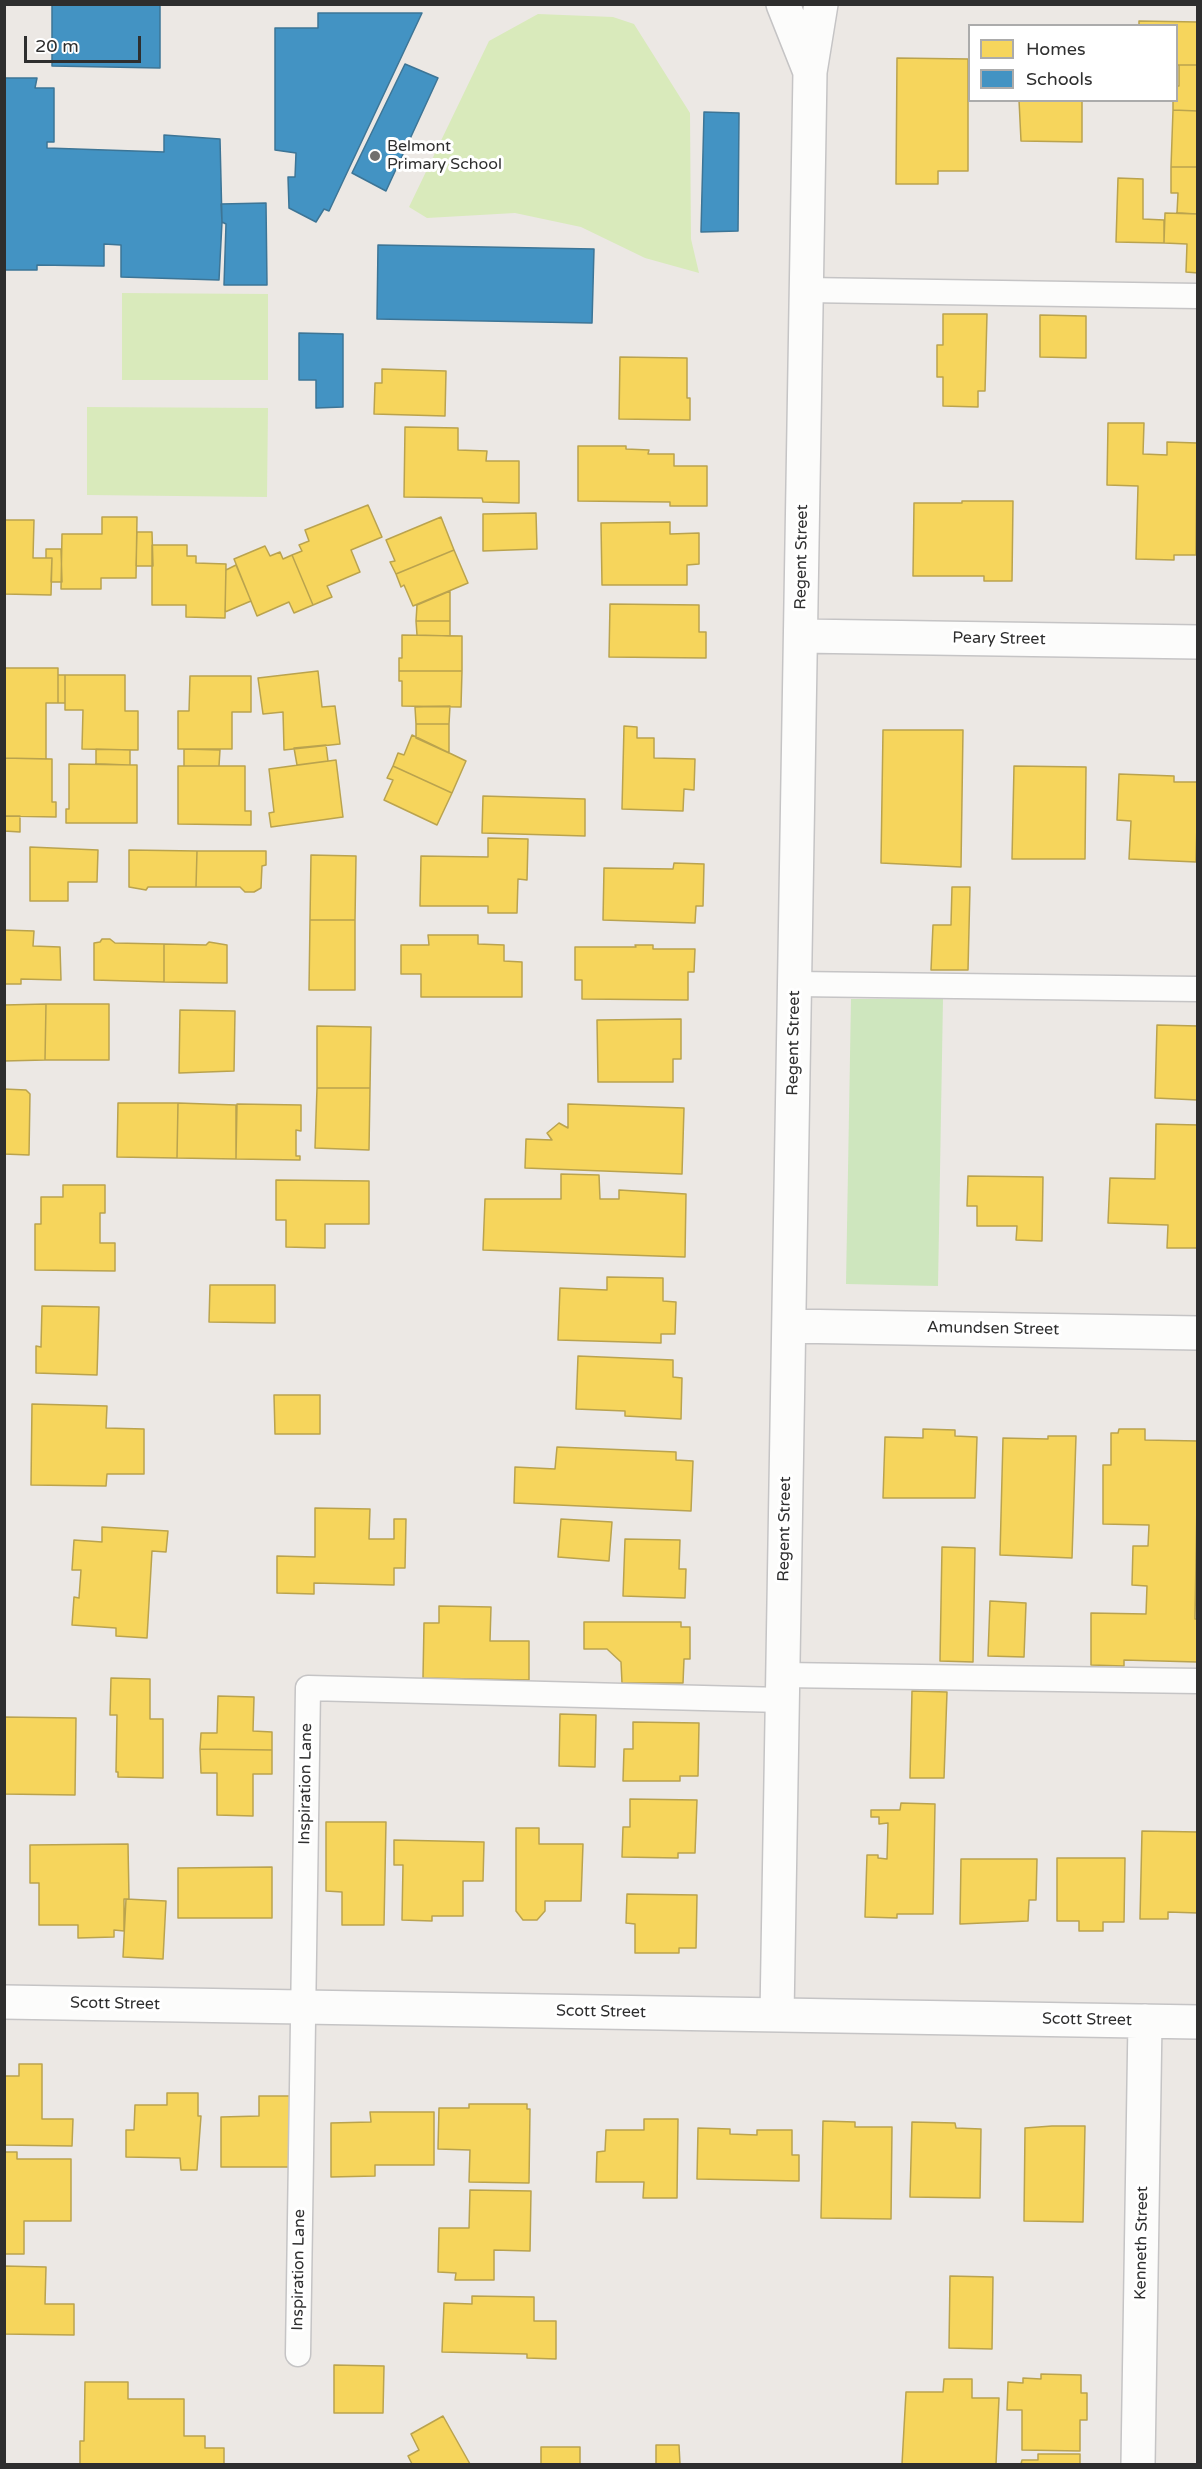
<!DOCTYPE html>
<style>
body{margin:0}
#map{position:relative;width:1202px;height:2469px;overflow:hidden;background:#ece8e4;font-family:"Varela Round",sans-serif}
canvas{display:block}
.frame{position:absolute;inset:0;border:6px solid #2e2e2e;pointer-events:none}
.legend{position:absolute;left:968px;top:24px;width:210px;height:78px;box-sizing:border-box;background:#fff;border:2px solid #ababab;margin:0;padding:8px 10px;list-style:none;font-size:18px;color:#2e2e2e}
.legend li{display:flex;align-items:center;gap:12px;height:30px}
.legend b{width:30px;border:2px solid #ababab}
.scale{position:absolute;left:24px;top:36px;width:117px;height:27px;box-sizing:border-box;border:3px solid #2e2e2e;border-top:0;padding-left:8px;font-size:18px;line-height:21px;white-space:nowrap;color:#2e2e2e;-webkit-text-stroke:4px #fff;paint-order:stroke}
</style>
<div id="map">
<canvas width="1202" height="2469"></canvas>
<div class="frame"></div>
<ul class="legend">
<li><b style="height:16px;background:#f6d55c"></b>Homes</li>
<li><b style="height:16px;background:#4393c3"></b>Schools</li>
</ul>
<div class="scale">20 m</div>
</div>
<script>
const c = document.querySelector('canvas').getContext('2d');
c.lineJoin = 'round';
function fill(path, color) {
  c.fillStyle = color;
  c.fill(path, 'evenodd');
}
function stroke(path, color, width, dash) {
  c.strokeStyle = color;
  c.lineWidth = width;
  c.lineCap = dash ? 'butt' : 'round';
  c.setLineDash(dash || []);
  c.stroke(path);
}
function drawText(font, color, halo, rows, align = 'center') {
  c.font = font + ' "Varela Round",sans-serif';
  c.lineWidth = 6;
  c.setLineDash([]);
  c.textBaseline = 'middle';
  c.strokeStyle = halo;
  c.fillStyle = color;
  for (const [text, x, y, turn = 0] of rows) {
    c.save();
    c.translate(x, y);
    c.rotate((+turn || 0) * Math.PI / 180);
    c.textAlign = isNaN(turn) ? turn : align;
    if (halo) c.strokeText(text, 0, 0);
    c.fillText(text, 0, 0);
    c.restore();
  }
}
const green = new Path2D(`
 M 851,999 L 943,999 L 938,1286 L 846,1284 Z`);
const pitch = new Path2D(`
 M 538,14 L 613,17 L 634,24 L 690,113 L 691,239 L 699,273 L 645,258 L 581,227 L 515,213 L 427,218 L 409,207 L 489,41 Z
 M 122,293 L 268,294 L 268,380 L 122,380 Z
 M 87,407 L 268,408 L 267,497 L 87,495 Z`);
const homes = new Path2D(`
 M 1139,21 L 1198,22 L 1198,65 L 1176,65 L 1176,26 L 1139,26 Z
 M 897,58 L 968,59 L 968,171 L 938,171 L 938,184 L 896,184 Z
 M 1179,65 L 1198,65 L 1198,111 L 1173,110 L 1173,100 L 1176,100 L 1176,86 L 1179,86 Z
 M 1019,100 L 1082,100 L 1082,142 L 1021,141 Z
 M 1173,110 L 1198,111 L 1198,167 L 1171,167 Z
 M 1171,167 L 1198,167 L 1198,214 L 1177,213 L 1178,193 L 1171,193 Z
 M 1118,178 L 1143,179 L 1143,219 L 1164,220 L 1164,243 L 1116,242 Z
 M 1165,213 L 1198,214 L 1198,273 L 1186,272 L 1187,244 L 1164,243 Z
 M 943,314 L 987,314 L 985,391 L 978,391 L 978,407 L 943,406 L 943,377 L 937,377 L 937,345 L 943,345 Z
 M 1040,315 L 1086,316 L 1086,358 L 1040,357 Z
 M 620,357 L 687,358 L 687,398 L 690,398 L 690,420 L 619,419 Z
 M 382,369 L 446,371 L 445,416 L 374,414 L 375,383 L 382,383 Z
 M 1108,423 L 1144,423 L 1143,454 L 1167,455 L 1167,442 L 1197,443 L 1196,555 L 1174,555 L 1174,560 L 1136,559 L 1138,486 L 1107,485 Z
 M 405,427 L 458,428 L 458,450 L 487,451 L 486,461 L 519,461 L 519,503 L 483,502 L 482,498 L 404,497 Z
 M 578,446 L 626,446 L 626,449 L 649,450 L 648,454 L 674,454 L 674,466 L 707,466 L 707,506 L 670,506 L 670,502 L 578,501 Z
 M 962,501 L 1013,501 L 1012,581 L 984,581 L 984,576 L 913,576 L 914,503 L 962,503 Z
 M 368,505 L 382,537 L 351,550 L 360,572 L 327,586 L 332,597 L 313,605 L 292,555 L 302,551 L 299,545 L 309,541 L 305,530 Z
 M 536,513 L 537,549 L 483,551 L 483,514 Z
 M 102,517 L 137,517 L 136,578 L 101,578 L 101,589 L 61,589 L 62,534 L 102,534 Z
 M 441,517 L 454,550 L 396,574 L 390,562 L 395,561 L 386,540 Z
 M 4,520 L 34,520 L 33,558 L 52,558 L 51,595 L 4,594 Z
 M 670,522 L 670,534 L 699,533 L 699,564 L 687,565 L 687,585 L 602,585 L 601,523 Z
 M 137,532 L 152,532 L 153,566 L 136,566 Z
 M 152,545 L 187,545 L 187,556 L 196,556 L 196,563 L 226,564 L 225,618 L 186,617 L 186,605 L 152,605 Z
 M 265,546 L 270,556 L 280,552 L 283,559 L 292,555 L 313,605 L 294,613 L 289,602 L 257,616 L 234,559 Z
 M 46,549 L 61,549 L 62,582 L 51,582 L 52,558 L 46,558 Z
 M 454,550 L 468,583 L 413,606 L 404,585 L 401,587 L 396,574 Z
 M 236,565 L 251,601 L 225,612 L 226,570 Z
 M 450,591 L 450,621 L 416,621 L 417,605 Z
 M 610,604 L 699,605 L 699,632 L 706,632 L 706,658 L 609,657 Z
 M 416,621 L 450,621 L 450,636 L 417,635 Z
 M 402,635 L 462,636 L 462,671 L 399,671 L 399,658 L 402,658 Z
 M 4,668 L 58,668 L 58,703 L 46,703 L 46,759 L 4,758 Z
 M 318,671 L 322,707 L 335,706 L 340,744 L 284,750 L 283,712 L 263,714 L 258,678 Z
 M 399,671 L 462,671 L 461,707 L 402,706 L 402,681 L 399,681 Z
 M 58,675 L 65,675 L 65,703 L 58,703 Z
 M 65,675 L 125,675 L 125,711 L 138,711 L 138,750 L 82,749 L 83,710 L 65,710 Z
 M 190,676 L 251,676 L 251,712 L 232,712 L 232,749 L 178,749 L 178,711 L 189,711 Z
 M 450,706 L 449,724 L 416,724 L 415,707 Z
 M 416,724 L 449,724 L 449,753 L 416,738 Z
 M 624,726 L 637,727 L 637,738 L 654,738 L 654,758 L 695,759 L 694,790 L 684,789 L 683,811 L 622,809 Z
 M 883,730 L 963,730 L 961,867 L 881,863 Z
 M 412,735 L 466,761 L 452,793 L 393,766 L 398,753 L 404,755 Z
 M 326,745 L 328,761 L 297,765 L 294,748 Z
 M 96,749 L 130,750 L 130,765 L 96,764 Z
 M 184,749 L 220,750 L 219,766 L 184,766 Z
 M 4,758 L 52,759 L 52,802 L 56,802 L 56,817 L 4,816 Z
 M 336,760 L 343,817 L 271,827 L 269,813 L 274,812 L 269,769 Z
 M 69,764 L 137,765 L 137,823 L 66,823 L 66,809 L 69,809 Z
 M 178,766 L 245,766 L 245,811 L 251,811 L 251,825 L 178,824 Z
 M 393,766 L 452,793 L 437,825 L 384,800 L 393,780 L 387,778 Z
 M 1014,766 L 1086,767 L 1085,859 L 1012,859 Z
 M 1119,774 L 1174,776 L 1174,782 L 1198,782 L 1196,862 L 1129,859 L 1131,821 L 1117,820 Z
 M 483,796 L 585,799 L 585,836 L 482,833 Z
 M 4,816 L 20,816 L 20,832 L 4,831 Z
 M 488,838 L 528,839 L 527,880 L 518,879 L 517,913 L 488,913 L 488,906 L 420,906 L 421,856 L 488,857 Z
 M 30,847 L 98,850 L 97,882 L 68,882 L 68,901 L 30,901 Z
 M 129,850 L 197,851 L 196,887 L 148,887 L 146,890 L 129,887 Z
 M 197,851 L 266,851 L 266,865 L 262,866 L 261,888 L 254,892 L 245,892 L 240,887 L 196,887 Z
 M 311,855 L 356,856 L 355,920 L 310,920 Z
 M 674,863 L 704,864 L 703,906 L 696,906 L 695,923 L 603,920 L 604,868 L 673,869 Z
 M 952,887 L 970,887 L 968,970 L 931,970 L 933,925 L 951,925 Z
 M 310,920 L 355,920 L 355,990 L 309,990 Z
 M 4,930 L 34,931 L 33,946 L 60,947 L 61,980 L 21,979 L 21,984 L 4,984 Z
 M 428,935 L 478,935 L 478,944 L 504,945 L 504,961 L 522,962 L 522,997 L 421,997 L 421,974 L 401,974 L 401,945 L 429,945 Z
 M 102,939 L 110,939 L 115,943 L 164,944 L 164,982 L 94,980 L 94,943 L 100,942 Z
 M 209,942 L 227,945 L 227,983 L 164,982 L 164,944 L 206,945 Z
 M 635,945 L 653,945 L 653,949 L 695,949 L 694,972 L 688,972 L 688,1000 L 582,999 L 582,980 L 575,980 L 575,947 L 636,947 Z
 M 46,1004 L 109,1004 L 109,1060 L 45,1060 Z
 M 46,1004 L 45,1060 L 4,1061 L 4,1005 Z
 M 180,1010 L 235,1011 L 234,1071 L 179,1073 Z
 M 681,1019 L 681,1059 L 673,1059 L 673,1082 L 598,1082 L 597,1020 Z
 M 1157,1025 L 1198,1026 L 1198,1100 L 1155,1098 Z
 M 317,1026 L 371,1027 L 370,1088 L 317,1088 Z
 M 317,1088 L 370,1088 L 369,1150 L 315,1148 Z
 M 4,1089 L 26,1090 L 30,1094 L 29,1155 L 4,1154 Z
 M 118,1103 L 178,1103 L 177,1158 L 117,1157 Z
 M 178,1103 L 236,1105 L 236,1159 L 177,1158 Z
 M 237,1104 L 301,1105 L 301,1131 L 296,1130 L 296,1156 L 300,1156 L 300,1160 L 236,1159 Z
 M 568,1104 L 684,1108 L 682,1174 L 525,1168 L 526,1139 L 552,1140 L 547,1133 L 559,1123 L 568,1128 Z
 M 1156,1124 L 1198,1125 L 1198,1248 L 1167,1248 L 1168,1225 L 1108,1223 L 1110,1178 L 1155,1179 Z
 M 561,1174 L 599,1175 L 600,1199 L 619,1199 L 619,1190 L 686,1194 L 685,1257 L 483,1250 L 485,1199 L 561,1199 Z
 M 968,1176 L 1043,1177 L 1042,1241 L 1016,1240 L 1017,1226 L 977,1226 L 977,1206 L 967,1206 Z
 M 276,1180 L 369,1181 L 369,1224 L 325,1224 L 325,1248 L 286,1247 L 286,1220 L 276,1220 Z
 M 63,1185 L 105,1185 L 105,1213 L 100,1213 L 100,1243 L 115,1243 L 115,1271 L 35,1270 L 35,1224 L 41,1224 L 41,1197 L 63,1197 Z
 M 607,1277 L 663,1278 L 663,1301 L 676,1302 L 675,1334 L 661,1334 L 661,1343 L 558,1340 L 560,1288 L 607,1290 Z
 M 210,1285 L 275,1285 L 275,1323 L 209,1322 Z
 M 42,1306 L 99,1307 L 97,1375 L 36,1373 L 36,1346 L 41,1347 Z
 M 578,1356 L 673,1360 L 673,1377 L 682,1378 L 681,1419 L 625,1416 L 625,1411 L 576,1409 Z
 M 274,1395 L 320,1395 L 320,1434 L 275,1434 Z
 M 32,1404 L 107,1406 L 106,1428 L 144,1429 L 144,1474 L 107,1474 L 106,1486 L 31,1485 Z
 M 923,1429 L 955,1430 L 955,1436 L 977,1437 L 975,1498 L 883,1498 L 885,1437 L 923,1438 Z
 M 1119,1429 L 1145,1429 L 1145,1440 L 1198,1441 L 1195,1619 L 1198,1619 L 1197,1662 L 1124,1660 L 1124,1666 L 1091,1665 L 1091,1613 L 1146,1614 L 1147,1586 L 1132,1585 L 1133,1546 L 1148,1546 L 1149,1525 L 1103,1524 L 1103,1465 L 1111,1465 L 1111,1433 L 1118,1433 Z
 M 1048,1436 L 1076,1436 L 1072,1558 L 1000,1555 L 1003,1438 L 1048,1439 Z
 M 557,1447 L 676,1452 L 676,1460 L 693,1461 L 691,1511 L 514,1503 L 515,1467 L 555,1469 Z
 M 315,1508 L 370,1509 L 369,1539 L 394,1539 L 394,1519 L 406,1519 L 405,1568 L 394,1568 L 394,1585 L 314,1583 L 314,1594 L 277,1593 L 277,1556 L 315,1557 Z
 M 561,1519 L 612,1522 L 609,1561 L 558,1557 Z
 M 102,1527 L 168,1531 L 166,1552 L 152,1551 L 147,1638 L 116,1636 L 116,1628 L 72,1625 L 74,1597 L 79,1598 L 81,1570 L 72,1570 L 74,1540 L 102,1542 Z
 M 625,1539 L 680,1540 L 679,1569 L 686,1569 L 685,1598 L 623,1596 Z
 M 942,1547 L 975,1548 L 973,1662 L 940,1661 Z
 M 990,1601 L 1026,1603 L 1024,1657 L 988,1656 Z
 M 439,1606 L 491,1607 L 490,1641 L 529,1641 L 529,1680 L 423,1678 L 424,1623 L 439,1623 Z
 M 584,1622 L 681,1622 L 681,1627 L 690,1627 L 690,1659 L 684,1659 L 683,1683 L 622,1683 L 621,1662 L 607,1649 L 584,1649 Z
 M 111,1678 L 150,1679 L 150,1719 L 163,1719 L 163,1778 L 118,1777 L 118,1772 L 116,1772 L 117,1715 L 110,1715 Z
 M 912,1691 L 947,1692 L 944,1778 L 910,1778 Z
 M 218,1696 L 254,1697 L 253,1731 L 272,1732 L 272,1750 L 200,1749 L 201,1733 L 217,1733 Z
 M 560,1714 L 596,1715 L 595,1767 L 559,1766 Z
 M 4,1717 L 76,1718 L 75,1795 L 4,1794 Z
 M 633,1722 L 699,1723 L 698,1776 L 680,1776 L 680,1781 L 623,1781 L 624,1749 L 633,1749 Z
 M 200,1749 L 272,1750 L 272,1774 L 253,1774 L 253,1816 L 217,1815 L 217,1773 L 201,1773 Z
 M 630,1799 L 697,1800 L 695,1853 L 678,1853 L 678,1858 L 622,1857 L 623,1827 L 630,1827 Z
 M 901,1803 L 935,1804 L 933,1914 L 897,1914 L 897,1918 L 865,1917 L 867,1855 L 878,1855 L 878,1858 L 887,1859 L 888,1823 L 879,1824 L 879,1817 L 871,1817 L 871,1810 L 900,1810 Z
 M 326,1822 L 386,1822 L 384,1925 L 342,1925 L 342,1892 L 326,1891 Z
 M 516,1828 L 539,1828 L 539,1844 L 583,1844 L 581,1901 L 545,1901 L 545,1911 L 537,1920 L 523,1920 L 516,1911 Z
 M 1142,1831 L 1198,1832 L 1198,1913 L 1168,1912 L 1168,1919 L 1140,1919 Z
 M 394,1840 L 484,1842 L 483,1881 L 463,1881 L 463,1916 L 432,1916 L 432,1921 L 402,1920 L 403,1865 L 394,1865 Z
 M 128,1844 L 129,1899 L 124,1899 L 124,1931 L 114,1930 L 114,1937 L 78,1938 L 78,1925 L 39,1925 L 39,1883 L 30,1883 L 30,1845 Z
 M 1057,1858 L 1125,1858 L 1124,1922 L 1103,1922 L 1103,1931 L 1079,1931 L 1079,1921 L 1057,1921 Z
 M 961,1859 L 1037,1859 L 1036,1900 L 1029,1900 L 1028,1921 L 960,1924 Z
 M 272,1867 L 272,1918 L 178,1918 L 178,1868 Z
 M 627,1894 L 697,1895 L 696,1948 L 679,1948 L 679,1953 L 635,1953 L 635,1924 L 626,1923 Z
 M 126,1899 L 166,1901 L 163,1959 L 123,1957 Z
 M 19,2064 L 42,2064 L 42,2119 L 73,2119 L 72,2146 L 4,2145 L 4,2076 L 19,2076 Z
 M 167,2093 L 198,2093 L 198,2116 L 201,2116 L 197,2170 L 181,2170 L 180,2158 L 126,2157 L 126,2130 L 134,2130 L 135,2105 L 167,2105 Z
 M 259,2096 L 291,2096 L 292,2167 L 221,2167 L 221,2117 L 259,2116 Z
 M 469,2104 L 527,2104 L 527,2109 L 530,2109 L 529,2183 L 469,2182 L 470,2150 L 438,2149 L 439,2108 L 469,2108 Z
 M 370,2112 L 434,2112 L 434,2165 L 375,2165 L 375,2176 L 331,2177 L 331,2123 L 371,2122 Z
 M 644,2119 L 678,2119 L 677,2198 L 643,2198 L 644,2182 L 596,2182 L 597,2152 L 605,2151 L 606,2130 L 644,2130 Z
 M 823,2121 L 855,2122 L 855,2127 L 892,2127 L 891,2219 L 821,2218 Z
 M 912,2122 L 955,2123 L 956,2128 L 981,2129 L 980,2198 L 910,2197 Z
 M 1052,2126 L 1085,2126 L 1083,2222 L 1024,2221 L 1025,2128 Z
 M 698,2128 L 730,2129 L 730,2134 L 757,2135 L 757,2130 L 792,2130 L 792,2155 L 799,2155 L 799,2181 L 697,2179 Z
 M 4,2152 L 17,2152 L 17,2159 L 71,2159 L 71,2221 L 24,2221 L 24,2254 L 4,2254 Z
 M 470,2190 L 531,2191 L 530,2251 L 494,2250 L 494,2280 L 455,2280 L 456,2273 L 438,2272 L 439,2228 L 469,2228 Z
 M 4,2266 L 46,2267 L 45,2304 L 74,2304 L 74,2335 L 4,2334 Z
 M 950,2276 L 993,2277 L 992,2349 L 949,2348 Z
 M 472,2296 L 534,2297 L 534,2321 L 556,2321 L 556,2359 L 527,2358 L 527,2354 L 442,2352 L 444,2303 L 472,2304 Z
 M 334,2365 L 384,2366 L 383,2413 L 334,2413 Z
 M 1041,2374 L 1081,2375 L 1081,2393 L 1087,2393 L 1087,2420 L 1080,2420 L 1080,2451 L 1022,2450 L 1022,2410 L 1007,2410 L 1008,2382 L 1023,2383 L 1023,2378 L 1041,2379 Z
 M 944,2379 L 972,2379 L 972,2398 L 999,2398 L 996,2464 L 902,2464 L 906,2392 L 943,2392 Z
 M 85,2382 L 128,2382 L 128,2399 L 184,2399 L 184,2436 L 205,2436 L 205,2448 L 224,2448 L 224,2464 L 80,2464 L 80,2441 L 84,2441 Z
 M 443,2416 L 470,2464 L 412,2464 L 408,2456 L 419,2450 L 411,2434 Z
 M 656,2445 L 679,2445 L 680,2464 L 656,2464 Z
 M 541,2447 L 580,2447 L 580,2464 L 541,2464 Z
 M 1038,2454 L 1080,2454 L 1080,2464 L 1007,2464 L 1021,2464 L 1022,2460 L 1038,2460 Z`);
const schools = new Path2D(`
 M 52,4 L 160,5 L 160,68 L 52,66 Z
 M 318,13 L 422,13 L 329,211 L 324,209 L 316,222 L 289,208 L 288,177 L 295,177 L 296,153 L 275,150 L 275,28 L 318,28 Z
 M 405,64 L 438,78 L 386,191 L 352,173 Z
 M 4,78 L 37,78 L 35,88 L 54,88 L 54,142 L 47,142 L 47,148 L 164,152 L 164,135 L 220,139 L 222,222 L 219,280 L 121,277 L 121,245 L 104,244 L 104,266 L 37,265 L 37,270 L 4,270 Z
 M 704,112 L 739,113 L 738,231 L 701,232 Z
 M 266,203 L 267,285 L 224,285 L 226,224 L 222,222 L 221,204 Z
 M 378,245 L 594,249 L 592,323 L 377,319 Z
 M 299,333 L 343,334 L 343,407 L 316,408 L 316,380 L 299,380 Z`);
const lane = new Path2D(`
 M 806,290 L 1198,296
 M 795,984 L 1198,989
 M 783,1675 L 1198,1681
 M 298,2354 L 308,1688 L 782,1700`);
const street = new Path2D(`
 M 783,4 L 810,72
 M 801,636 L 1198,642
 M 789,1326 L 1198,1333
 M 4,2002 L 1198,2022
 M 777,2015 L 810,72 L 821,4
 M 1138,2464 L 1145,2021`);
const markers = [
 [375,156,6,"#706f6e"]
];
const poiNames = [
 ["Belmont",387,147],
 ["Primary School",387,165]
];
const streetNames = [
 ["Regent Street",802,557,-89],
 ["Peary Street",999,639,1],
 ["Regent Street",794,1043,-89],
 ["Amundsen Street",993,1329,1],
 ["Regent Street",785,1529,-89],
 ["Inspiration Lane",306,1784,-89],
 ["Scott Street",115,2004,1],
 ["Scott Street",601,2012,1],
 ["Scott Street",1087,2020,1],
 ["Kenneth Street",1142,2243,-89],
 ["Inspiration Lane",299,2270,-89]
];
fill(green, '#cee6be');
fill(pitch, '#d9eabb');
fill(homes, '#f6d55c');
stroke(homes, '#baa34e', 1.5);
fill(schools, '#4393c3');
stroke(schools, '#3d7596', 1.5);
stroke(lane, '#c5c4c5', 27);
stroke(street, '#c5c4c5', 36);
stroke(lane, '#fcfcfb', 24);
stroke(street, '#fcfcfb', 33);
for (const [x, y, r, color] of markers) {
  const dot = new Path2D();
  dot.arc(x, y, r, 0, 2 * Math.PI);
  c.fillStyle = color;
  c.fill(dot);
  stroke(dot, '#fff', 2);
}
drawText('16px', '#2e2e2e', '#fff', poiNames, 'left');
drawText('16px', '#2e2e2e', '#fff', streetNames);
</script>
